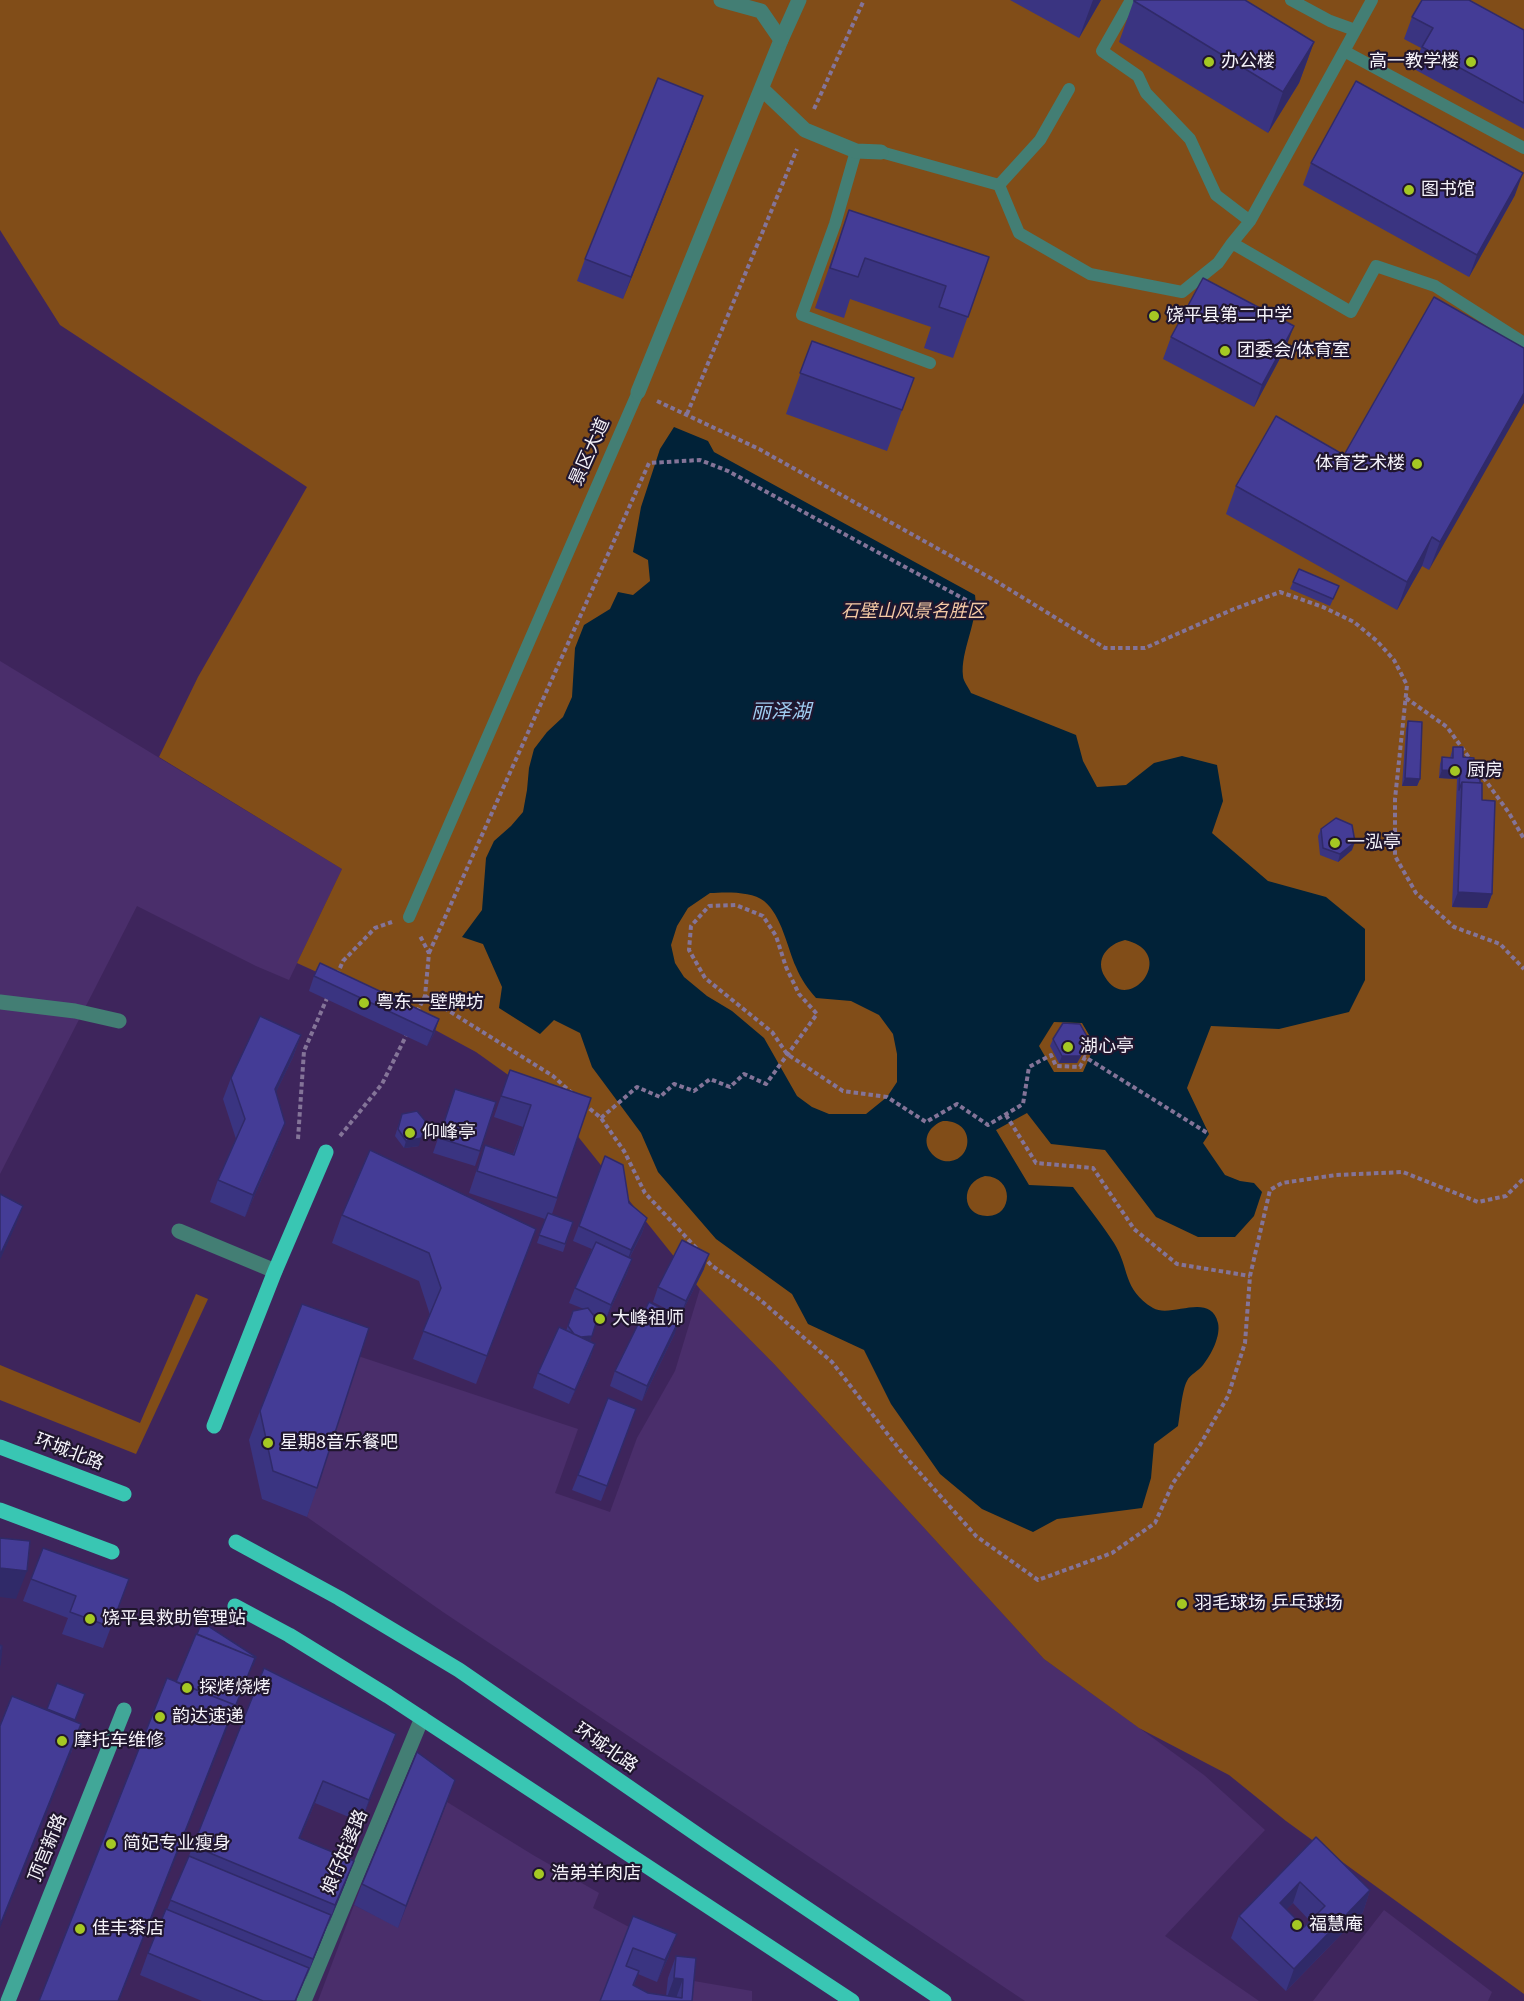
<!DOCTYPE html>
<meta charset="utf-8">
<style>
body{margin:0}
canvas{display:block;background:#3e255c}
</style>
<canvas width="1524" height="2001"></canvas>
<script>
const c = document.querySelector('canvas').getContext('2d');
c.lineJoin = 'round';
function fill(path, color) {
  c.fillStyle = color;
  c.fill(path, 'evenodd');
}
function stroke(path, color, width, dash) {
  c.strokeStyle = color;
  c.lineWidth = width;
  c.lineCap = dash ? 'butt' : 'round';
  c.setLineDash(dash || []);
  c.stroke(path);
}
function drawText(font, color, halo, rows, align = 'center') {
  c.font = font + ' "Noto Serif","Noto Sans SC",serif';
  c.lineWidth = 4.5;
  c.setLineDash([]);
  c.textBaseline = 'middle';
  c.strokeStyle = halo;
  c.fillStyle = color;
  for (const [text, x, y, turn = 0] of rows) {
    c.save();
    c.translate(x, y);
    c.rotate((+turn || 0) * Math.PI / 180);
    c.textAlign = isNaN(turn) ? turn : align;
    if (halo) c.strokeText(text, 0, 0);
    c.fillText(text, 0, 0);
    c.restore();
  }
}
const built = new Path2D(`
 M 0,661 L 342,869 L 289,980 L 256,966 L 137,906 L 0,1174 Z
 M 700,1289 L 775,1365 L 1044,1659 L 1204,1775 L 1265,1830 L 1165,1936 L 1259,2001 L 1025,2001 L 443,1612 L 307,1517 L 358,1356 L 578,1429 L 555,1493 L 610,1512 L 637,1438 L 675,1371 Z
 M 447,1802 L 533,1855 L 599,1893 L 593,1908 L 629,1927 L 601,2001 L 318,2001 L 354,1905 L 398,1927 Z
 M 1384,1910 L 1492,1992 L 1488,2001 L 1313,2001 Z
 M 688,1980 L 752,1991 L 752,2001 L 686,2001 Z`);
const green = new Path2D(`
 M 0,0 L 1524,0 L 1524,1994 L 1286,1821 L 1229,1775 L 1139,1728 L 1044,1659 L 775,1365 L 700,1289 L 556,1109 L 476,1052 L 387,1004 L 297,963 L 342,869 L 159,757 L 198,677 L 307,487 L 60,325 L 0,230 Z
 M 196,1294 L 208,1299 L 136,1454 L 0,1400 L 0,1365 L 140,1423 Z`);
const water = new Path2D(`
 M 674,427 L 708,441 L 714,452 L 975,595 C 979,620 960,651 963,676 C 963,681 969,688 971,693 L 1076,735 L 1083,761 L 1097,787 L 1126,785 L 1154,763 L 1182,756 L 1217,765 L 1223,801 L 1212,833 L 1268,881 L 1326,897 L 1365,929 L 1365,980 L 1349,1012 L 1279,1029 L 1211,1026 L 1187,1088 L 1209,1134 L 1203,1143 L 1225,1175 L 1240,1181 L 1254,1183 L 1262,1192 L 1254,1216 L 1235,1237 L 1198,1237 L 1156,1217 L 1105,1150 L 1051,1144 L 1027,1113 L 996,1130 L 1029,1185 L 1073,1187 C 1087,1206 1102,1224 1114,1243 C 1130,1268 1122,1289 1153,1308 C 1171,1319 1210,1291 1218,1323 C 1221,1336 1211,1355 1203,1365 C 1199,1371 1190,1374 1187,1381 C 1182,1390 1180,1415 1178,1426 L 1154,1444 L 1151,1478 L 1142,1508 L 1057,1519 L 1033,1532 L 982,1509 L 940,1474 L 891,1404 L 864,1350 L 808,1324 L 792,1294 L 716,1239 L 658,1172 L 641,1133 L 592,1067 L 580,1033 L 554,1020 L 540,1034 L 499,1008 L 502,987 L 483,944 L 462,937 L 482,910 L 486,858 L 494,841 L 511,826 L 523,812 L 527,790 L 529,768 L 534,749 L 547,732 L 563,717 L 572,697 L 575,648 L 584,625 L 610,609 L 618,592 L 633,595 L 650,581 L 648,560 L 633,552 L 641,507 L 660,449 ZM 710,893 C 725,892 752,891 764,901 C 782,916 787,947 796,967 C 801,979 808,989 816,998 L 851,1001 L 879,1015 L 893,1034 L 897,1054 L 897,1082 L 887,1097 L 866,1114 L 829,1114 L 812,1107 L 797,1096 L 764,1038 L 732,1011 L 707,996 L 684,977 L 675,963 L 671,945 L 677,926 L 688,908 ZM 1125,940 C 1180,953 1129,1017 1105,977 C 1094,959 1108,944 1125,940 ZM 1054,1022 L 1082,1023 L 1095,1045 L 1083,1072 L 1054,1072 L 1039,1046 ZM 943,1121 C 978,1120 973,1165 944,1161 C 937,1159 933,1156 929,1150 C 922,1137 931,1125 943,1121 ZM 985,1176 C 1015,1177 1013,1217 987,1216 C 961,1216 960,1182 985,1176 Z`);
const path = new Path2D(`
 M 814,109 L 864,0
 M 657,401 L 759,449 L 994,580 L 1105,648 L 1145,648 L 1234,609 L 1280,592 L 1323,607 L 1354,622 L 1377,641 L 1394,660 L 1407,685 L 1395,799 L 1395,856 L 1416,893 L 1454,927 L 1500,944 L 1524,969
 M 687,414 L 797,149
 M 1406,698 L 1447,727 L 1509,813 L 1524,839
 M 429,953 L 649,463 L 700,460 L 728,471 L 977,606
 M 337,975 L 343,961 L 375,928 L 392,922
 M 425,996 L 553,1076 L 572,1093
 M 417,1012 L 425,996 L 429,953 L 419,934
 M 584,1104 L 601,1118 L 624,1151 L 645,1193 L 698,1250
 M 1006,1115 L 1036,1163 L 1093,1168 L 1134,1229 L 1177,1264 L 1250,1276
 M 601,1118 L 637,1087 L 660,1097 L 674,1084 L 694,1091 L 710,1079 L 730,1087 L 744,1074 L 766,1084 L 817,1014 L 799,994 L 786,967 L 776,936 L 763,916 L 736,905 L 709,906 L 691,926 L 689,950 L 705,978 L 772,1032 L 787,1054 L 843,1091 L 887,1097 L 926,1122 L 957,1104 L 988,1125 L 1023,1104 L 1029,1067 L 1051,1055 L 1056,1066 L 1080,1067 L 1085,1057 L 1209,1134
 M 340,1136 L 382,1084 L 408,1032
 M 298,1139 L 304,1051 L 328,996
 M 703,1256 L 711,1265 L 758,1298 L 832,1362 L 903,1454 L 976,1536 L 1038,1580 L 1112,1553 L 1155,1523 L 1173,1483 L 1200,1445 L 1228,1396 L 1245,1343 L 1250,1276 L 1270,1190 L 1282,1183 L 1336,1175 L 1403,1172 L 1478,1202 L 1506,1196 L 1524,1178`);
const service = new Path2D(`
 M 1131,0 L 1102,51 L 1138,76 L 1146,93 L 1190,139 L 1216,195 L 1250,221
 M 1291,0 L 1330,21 L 1355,30
 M 1344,51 L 1372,0
 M 856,151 L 835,224 L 802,315 L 930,363
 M 881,152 L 999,185 L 1019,233 L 1090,274 L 1182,292 L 1218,263 L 1232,243 L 1250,221 L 1344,51 L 1524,148
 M 999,185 L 1040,140 L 1069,89
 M 1232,243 L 1351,312 L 1376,266 L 1435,286 L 1524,343
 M 409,917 L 638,392`);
const minor = new Path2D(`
 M 762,89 L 805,130 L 856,151 L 881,152
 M 638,392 L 781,40 L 799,0
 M 0,1002 L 75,1011 L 119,1021
 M 179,1231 L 275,1271
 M 304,2001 L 422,1718`);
const tertiary = new Path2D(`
 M 721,0 L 761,11 L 781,40`);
const secondary = new Path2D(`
 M 8,2001 L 124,1710`);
const primary = new Path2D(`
 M 214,1426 L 275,1271 L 326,1152
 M 0,1447 L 124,1494
 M 0,1510 L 112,1552
 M 236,1542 L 339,1598 L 459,1670 L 708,1842 L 944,2001
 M 235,1606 L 289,1635 L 388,1696 L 852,2001`);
const wall = new Path2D(`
 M 1010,0 L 1101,0 L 1079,38 Z
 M 1134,0 L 1314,42 L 1299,83 L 1268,133 L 1119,42 Z
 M 1412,17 L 1524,30 L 1524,129 L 1414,69 L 1421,48 L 1404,39 Z
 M 695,118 L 623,299 L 577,281 L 585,259 Z
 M 1311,163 L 1515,195 L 1469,277 L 1303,185 Z
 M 849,210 L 989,257 L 953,358 L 924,348 L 931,327 L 850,299 L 844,318 L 815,308 Z
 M 1171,337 L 1286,347 L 1254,407 L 1163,359 Z
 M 812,341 L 914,378 L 887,451 L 786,414 Z
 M 1524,348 L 1429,570 L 1422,566 L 1397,610 L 1226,514 L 1236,486 L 1344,455 Z
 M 1293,582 L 1336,593 L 1330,606 L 1290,589 Z
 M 1408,721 L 1420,779 L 1417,786 L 1402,786 L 1406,729 Z
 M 1453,747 L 1463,757 L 1473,777 L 1480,783 L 1492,894 L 1487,908 L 1452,907 L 1457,779 L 1439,778 L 1440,764 L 1442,757 L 1450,758 Z
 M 1321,829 L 1352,850 L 1338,862 L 1320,855 L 1318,836 Z
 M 314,976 L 439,1019 L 434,1034 L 427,1046 L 309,991 Z
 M 301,1035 L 293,1057 L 276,1092 L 285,1123 L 277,1144 L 245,1217 L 210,1202 L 218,1180 L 236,1139 L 223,1099 L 231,1078 Z
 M 1053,1039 L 1086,1047 L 1077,1063 L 1059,1063 L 1050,1046 Z
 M 510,1070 L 591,1098 L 552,1214 L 573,1222 L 563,1252 L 537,1243 L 545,1219 L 469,1193 L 485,1145 L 513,1154 L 523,1127 L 494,1117 Z
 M 455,1089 L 480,1151 L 475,1166 L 433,1153 Z
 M 402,1114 L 419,1146 L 404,1148 L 395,1136 Z
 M 605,1156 L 629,1203 L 647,1218 L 642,1233 L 630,1257 L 632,1259 L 627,1273 L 606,1319 L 592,1313 L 597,1320 L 590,1341 L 595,1344 L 590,1359 L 569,1404 L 533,1388 L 538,1373 L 566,1331 L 573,1311 L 584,1309 L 569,1303 L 575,1288 L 592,1249 L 573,1241 Z
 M 342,1215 L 536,1229 L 476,1384 L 413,1359 L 430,1315 L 419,1281 L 332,1243 Z
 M 704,1269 L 680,1316 L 653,1302 L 658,1287 Z
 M 675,1333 L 642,1401 L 610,1386 L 615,1371 Z
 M 636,1409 L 601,1501 L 572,1490 L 578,1475 Z
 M 260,1411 L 317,1488 L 307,1517 L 262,1499 L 249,1440 Z
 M 43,1548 L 129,1579 L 103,1648 L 62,1634 L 68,1618 L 23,1601 Z
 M 57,1683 L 85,1694 L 74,1721 L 81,1724 L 71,1753 L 47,1710 Z
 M 396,1734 L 361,1822 L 315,1803 L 300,1838 L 346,1882 L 296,2001 L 202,2001 L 140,1975 L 148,1953 L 167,1910 L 193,1846 Z
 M 455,1780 L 398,1928 L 354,1905 L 362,1884 Z
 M 1316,1837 L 1370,1890 L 1363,1912 L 1286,1991 L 1231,1938 L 1239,1916 ZM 1293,1903 L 1310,1921 L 1304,1927 L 1286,1909 Z
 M 633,1916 L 669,1956 L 657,1982 L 638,1974 L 634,1985 L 648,1993 L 666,1996 L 668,1978 L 676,1956 L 692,2001 L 600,2001 Z`);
const shadedWall = new Path2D(`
 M 1093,0 L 1101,0 L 1079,38 Z
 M 1314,42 L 1299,83 L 1268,133 L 1283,92 Z
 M 703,96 L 695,118 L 623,299 L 631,277 Z
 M 1523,173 L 1515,195 L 1469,277 L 1477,255 Z
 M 1294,326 L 1286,347 L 1254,407 L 1262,385 Z
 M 1524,393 L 1524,403 L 1429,570 L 1440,542 Z
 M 1432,537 L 1422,566 L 1397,610 L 1407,582 Z
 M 1442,770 L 1460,771 L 1457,779 L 1439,778 Z
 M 1405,778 L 1420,779 L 1417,786 L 1402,786 Z
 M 1355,842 L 1352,850 L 1338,862 L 1340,854 Z
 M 1458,892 L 1492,894 L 1487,908 L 1452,907 Z
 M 439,1019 L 434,1034 L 427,1046 L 433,1032 Z
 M 301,1035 L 293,1057 L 267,1111 L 275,1089 Z
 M 1089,1040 L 1086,1047 L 1077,1063 L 1059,1063 L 1062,1056 Z
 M 285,1123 L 277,1144 L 245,1217 L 253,1195 Z
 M 421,1138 L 419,1146 L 404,1148 L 406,1141 Z
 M 23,1206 L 15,1227 L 0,1260 L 0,1255 Z
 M 647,1218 L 642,1233 L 626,1264 L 631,1250 Z
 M 536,1229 L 526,1257 L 476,1384 L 487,1356 Z
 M 709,1254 L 704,1269 L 680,1316 L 686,1301 Z
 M 632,1259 L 627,1273 L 606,1319 L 611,1305 Z
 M 680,1318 L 675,1333 L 642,1401 L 647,1386 Z
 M 592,1336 L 589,1343 L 577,1338 Z
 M 595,1344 L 590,1359 L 569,1404 L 575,1390 Z
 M 0,1568 L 27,1571 L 16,1599 L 0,1597 Z
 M 255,1658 L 119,2001 L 118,2001 L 235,1705 Z
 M 81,1724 L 71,1753 L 0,1928 L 0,1925 Z
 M 396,1734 L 388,1755 L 361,1822 L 369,1800 Z
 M 455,1780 L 447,1802 L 398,1928 L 406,1906 Z
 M 323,1781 L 315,1803 L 291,1860 L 299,1838 Z
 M 354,1861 L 346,1882 L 328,1926 L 335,1905 Z
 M 1300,1882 L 1293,1903 L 1272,1924 L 1280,1903 Z
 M 1370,1890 L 1363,1912 L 1286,1991 L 1294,1969 Z
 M 331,1915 L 323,1937 L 305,1981 L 313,1959 Z
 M 677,1934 L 669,1956 L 657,1982 L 665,1960 Z
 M 674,1978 L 683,1979 L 675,2001 L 666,2000 Z`);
const building = new Path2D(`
 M 1134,0 L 1245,0 L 1314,42 L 1283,92 L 1134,1 Z
 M 1422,0 L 1469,0 L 1524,30 L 1524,103 L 1422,47 L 1433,28 L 1412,17 Z
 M 658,78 L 703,96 L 631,277 L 585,259 Z
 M 1356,81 L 1523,173 L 1477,255 L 1311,163 Z
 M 849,210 L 989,257 L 968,317 L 939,307 L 946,286 L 865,258 L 858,277 L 830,268 Z
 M 1203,278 L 1294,326 L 1262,385 L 1171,337 Z
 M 1434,297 L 1524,348 L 1524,393 L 1440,542 L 1432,537 L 1407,582 L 1236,486 L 1276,416 L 1344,455 Z
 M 812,341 L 914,378 L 902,410 L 800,373 Z
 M 1299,569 L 1339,586 L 1333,599 L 1293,582 Z
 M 1408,721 L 1422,722 L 1420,779 L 1405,778 Z
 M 1453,747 L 1463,747 L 1463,757 L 1474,758 L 1473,777 L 1480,778 L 1480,783 L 1462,782 L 1459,790 L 1460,771 L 1442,770 L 1442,757 L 1453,758 Z
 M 1462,782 L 1482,783 L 1482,800 L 1495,801 L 1492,894 L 1458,892 Z
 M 1336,818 L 1352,825 L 1355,842 L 1340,854 L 1323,848 L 1321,829 Z
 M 320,963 L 439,1019 L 433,1032 L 314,976 Z
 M 260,1016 L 301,1035 L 275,1089 L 285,1123 L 253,1195 L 218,1180 L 245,1119 L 231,1078 Z
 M 1063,1023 L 1080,1024 L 1089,1040 L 1080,1056 L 1062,1056 L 1053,1039 Z
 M 510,1070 L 591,1098 L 557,1198 L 477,1171 L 485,1145 L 514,1155 L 531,1105 L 501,1096 Z
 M 455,1089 L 496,1102 L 480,1151 L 439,1138 Z
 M 417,1111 L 427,1123 L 421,1138 L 406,1141 L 398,1129 L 402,1114 Z
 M 370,1150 L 536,1229 L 487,1356 L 423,1331 L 441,1288 L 429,1253 L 342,1215 Z
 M 605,1156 L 623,1165 L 629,1203 L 647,1218 L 631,1250 L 579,1226 Z
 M 0,1194 L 23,1206 L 0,1255 Z
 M 548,1213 L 573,1222 L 565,1244 L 539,1235 Z
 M 682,1240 L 709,1254 L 686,1301 L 658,1287 Z
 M 596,1242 L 632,1259 L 611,1305 L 575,1288 Z
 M 649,1302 L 680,1318 L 647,1386 L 615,1371 Z
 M 302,1304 L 369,1328 L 317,1488 L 273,1471 L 260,1411 Z
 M 588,1308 L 597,1320 L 592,1336 L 581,1337 L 574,1334 L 568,1326 L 573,1311 Z
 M 559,1327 L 595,1344 L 575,1390 L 538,1373 Z
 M 608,1398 L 636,1409 L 607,1486 L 578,1475 Z
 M 0,1538 L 30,1541 L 27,1571 L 0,1568 Z
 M 43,1548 L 129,1579 L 111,1627 L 70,1612 L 76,1596 L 31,1579 Z
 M 202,1622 L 256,1657 L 253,1665 L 255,1658 L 197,1634 Z
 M 196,1634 L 255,1658 L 233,1712 L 235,1705 L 176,1682 Z
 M 0,1645 L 2,1646 L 0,1665 Z
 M 264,1668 L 396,1734 L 369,1800 L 323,1781 L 299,1838 L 354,1861 L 335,1905 L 193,1846 Z
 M 167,1678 L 235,1705 L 118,2001 L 39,2001 Z
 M 57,1683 L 85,1694 L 75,1720 L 47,1709 Z
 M 12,1696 L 81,1724 L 0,1925 L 0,1726 Z
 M 417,1752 L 455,1780 L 406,1906 L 362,1884 Z
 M 1316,1837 L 1370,1890 L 1294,1969 L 1239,1916 ZM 1300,1882 L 1325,1906 L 1304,1927 L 1280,1903 Z
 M 189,1856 L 331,1915 L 313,1959 L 170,1900 Z
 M 166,1909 L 309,1968 L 295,2001 L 263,2001 L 148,1953 Z
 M 633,1916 L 677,1934 L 665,1960 L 633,1948 L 626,1966 L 639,1971 L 633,1985 L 648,1993 L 682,1998 L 683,1979 L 674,1978 L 676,1956 L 696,1958 L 692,2001 L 600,2001 Z`);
const markers = [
 [1209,62,6,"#a5c823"],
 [1471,62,6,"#a5c823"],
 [1409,190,6,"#a5c823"],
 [1154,316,6,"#a5c823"],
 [1225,351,6,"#a5c823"],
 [1417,464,6,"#a5c823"],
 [1455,771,6,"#a5c823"],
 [1335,843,6,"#a5c823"],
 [364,1003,6,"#a5c823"],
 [1068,1047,6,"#a5c823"],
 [410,1133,6,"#a5c823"],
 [600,1319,6,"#a5c823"],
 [268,1443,6,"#a5c823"],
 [1182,1604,6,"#a5c823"],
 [90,1619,6,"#a5c823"],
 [187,1688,6,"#a5c823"],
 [160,1717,6,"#a5c823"],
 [62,1741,6,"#a5c823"],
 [111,1844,6,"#a5c823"],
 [539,1874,6,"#a5c823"],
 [1297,1925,6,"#a5c823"],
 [80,1929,6,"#a5c823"]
];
const poiNames = [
 ["办公楼",1221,62],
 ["高一教学楼",1459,62,"right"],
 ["图书馆",1421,190],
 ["饶平县第二中学",1166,316],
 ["团委会/体育室",1237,351],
 ["体育艺术楼",1405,464,"right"],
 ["厨房",1467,771],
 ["一泓亭",1347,843],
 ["粤东一壁牌坊",376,1003],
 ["湖心亭",1080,1047],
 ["仰峰亭",422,1133],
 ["大峰祖师",612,1319],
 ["星期8音乐餐吧",280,1443],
 ["羽毛球场 乒乓球场",1194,1604],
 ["饶平县救助管理站",102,1619],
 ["探烤烧烤",199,1688],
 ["韵达速递",172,1717],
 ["摩托车维修",74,1741],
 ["简妃专业瘦身",123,1844],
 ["浩弟羊肉店",551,1874],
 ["福慧庵",1309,1925],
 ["佳丰茶店",92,1929]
];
const streetNames = [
 ["景区大道",590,452,-66],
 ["环城北路",69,1452,21],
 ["环城北路",606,1748,35],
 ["顶宫新路",48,1848,-68],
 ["娘仔姑婆路",345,1852,-67]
];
const parkNames = [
 ["石壁山风景名胜区",913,612]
];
const waterNames = [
 ["丽泽湖",781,712]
];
fill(built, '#4a2e6b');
fill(green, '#814d18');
fill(water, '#012238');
stroke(path, '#847498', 4, [4.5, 3]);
stroke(service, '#437e74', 12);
stroke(minor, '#437e74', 15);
stroke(tertiary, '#437e74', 15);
stroke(secondary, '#41a798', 15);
stroke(primary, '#39c6b3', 15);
fill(wall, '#3a3481');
fill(shadedWall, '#302a69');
fill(building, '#443c96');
stroke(building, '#302a69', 1.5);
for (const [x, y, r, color] of markers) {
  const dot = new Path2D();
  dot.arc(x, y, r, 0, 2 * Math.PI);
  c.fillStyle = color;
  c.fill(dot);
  stroke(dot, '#20162e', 2);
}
drawText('18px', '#f5f3fa', '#20162e', poiNames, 'left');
drawText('18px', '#f5f3fa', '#20162e', streetNames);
drawText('italic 18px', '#f4c9a5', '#20162e', parkNames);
drawText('italic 20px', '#9fccf0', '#20162e', waterNames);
</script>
